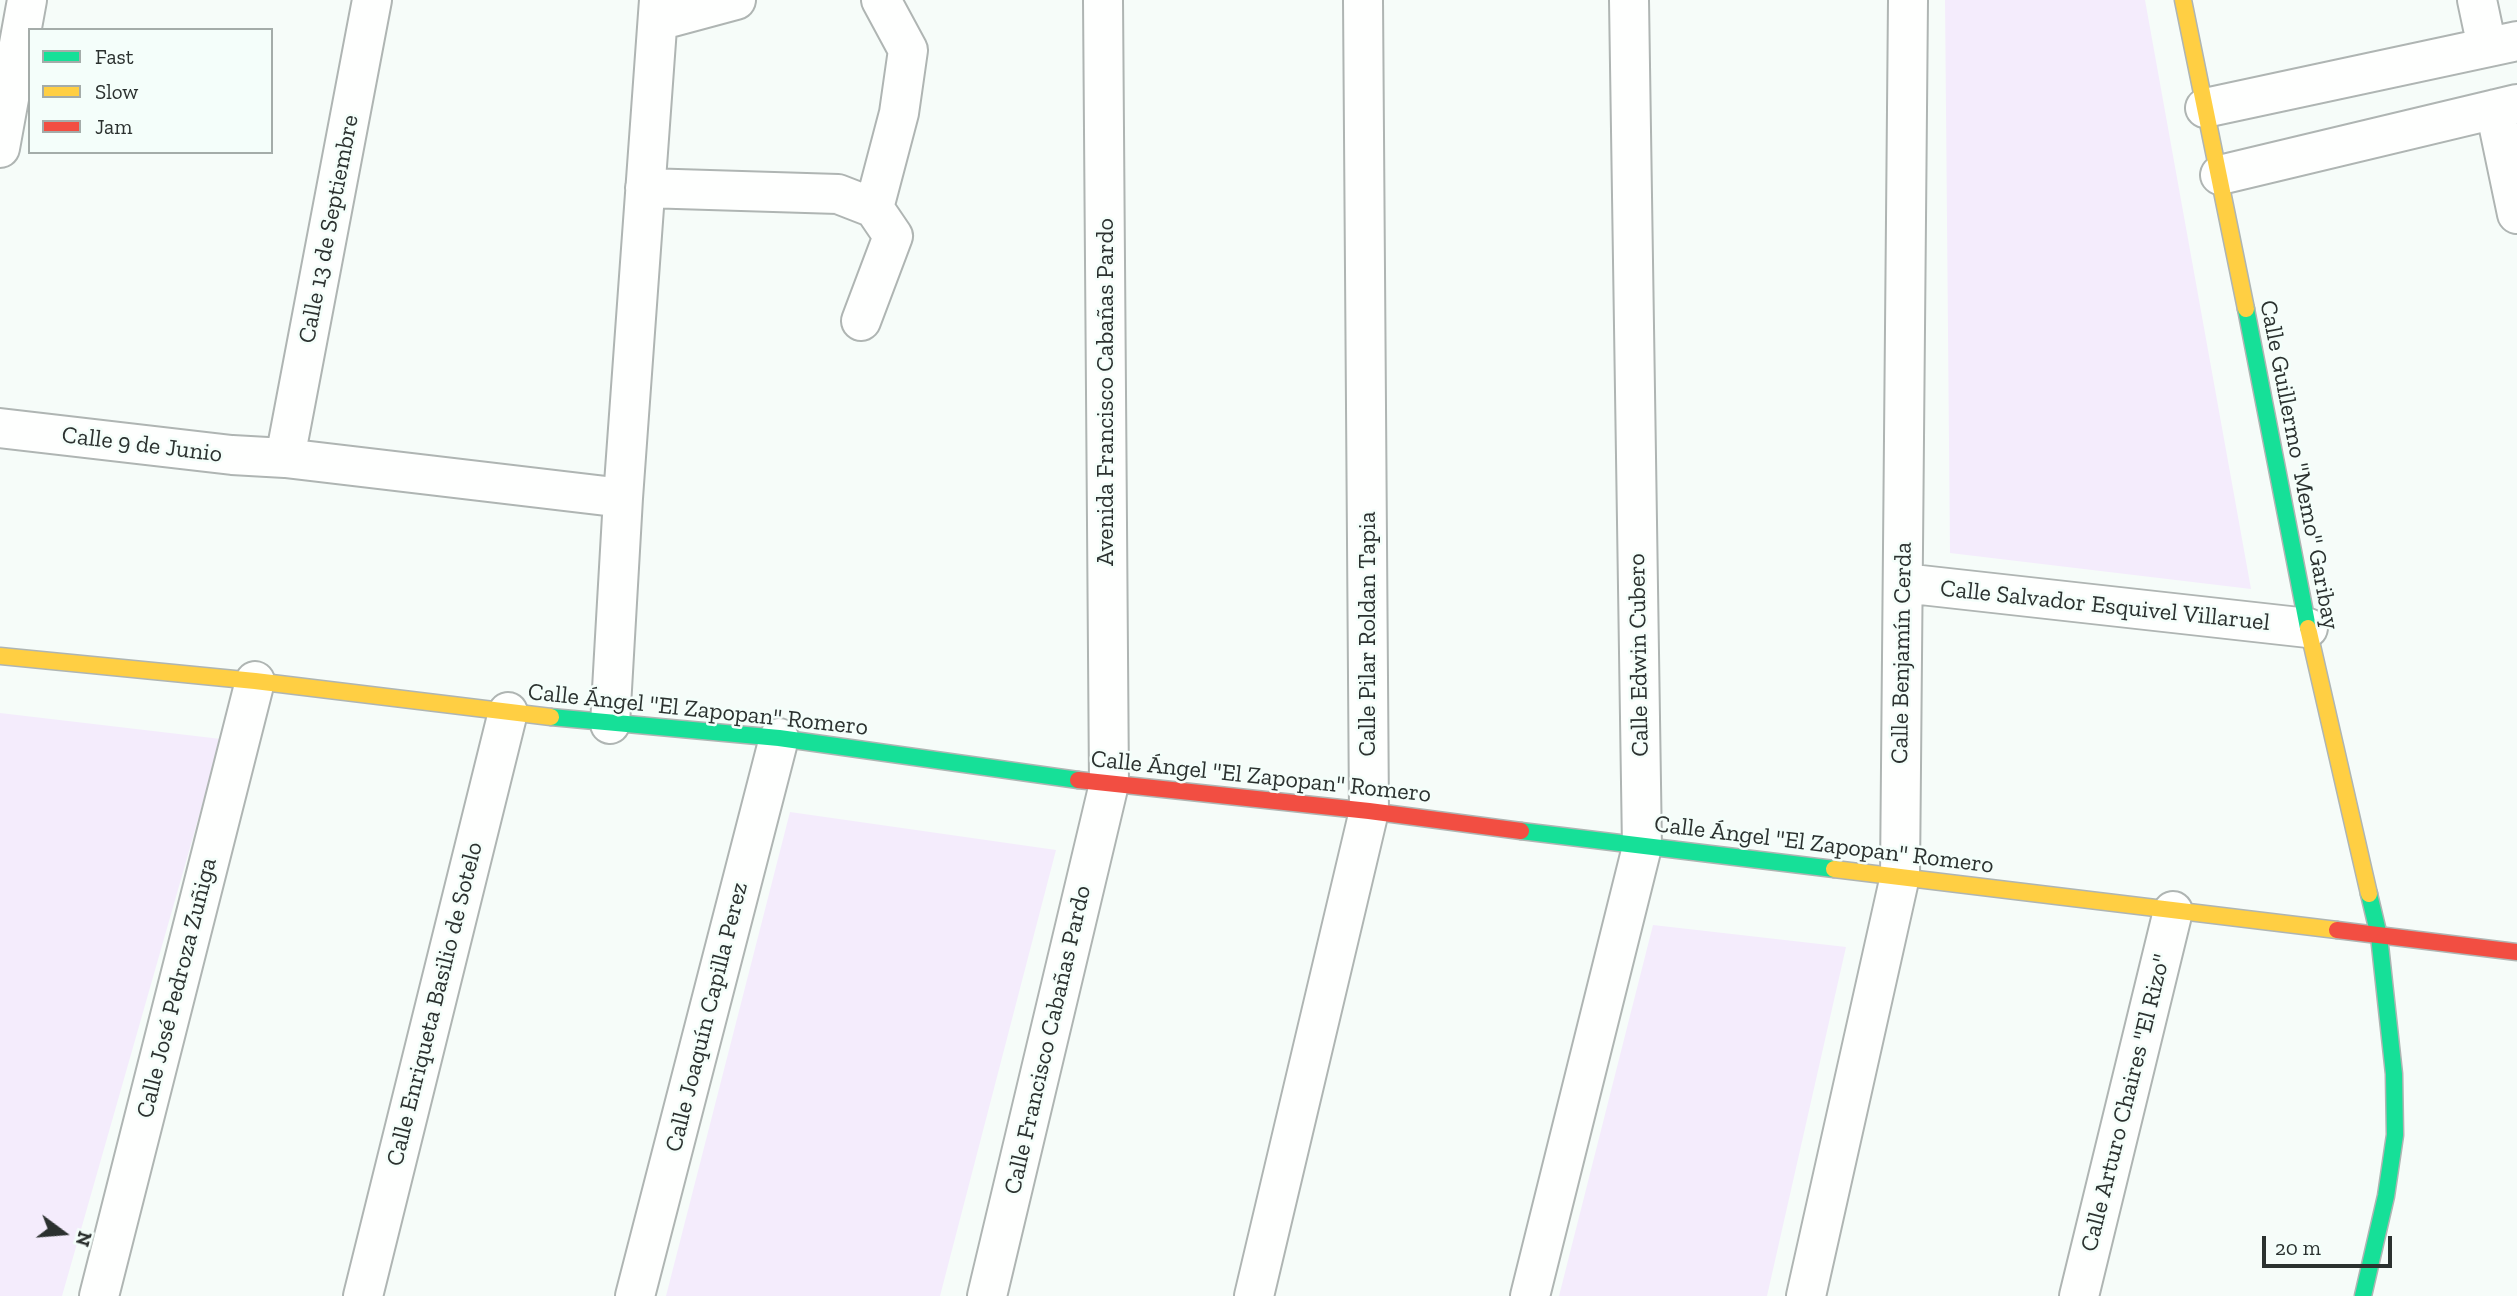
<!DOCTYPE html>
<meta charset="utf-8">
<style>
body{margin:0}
#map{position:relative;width:2517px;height:1296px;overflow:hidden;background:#f6fcf9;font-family:"Zilla Slab",serif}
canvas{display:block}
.legend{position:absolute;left:28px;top:28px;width:245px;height:126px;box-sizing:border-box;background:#f4fefa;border:2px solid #a4aca9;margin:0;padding:9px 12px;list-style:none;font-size:21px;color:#2b312f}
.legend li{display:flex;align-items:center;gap:14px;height:35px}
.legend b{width:35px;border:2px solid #a4aca9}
.north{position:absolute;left:28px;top:1198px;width:70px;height:70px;-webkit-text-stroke:5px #f4fefa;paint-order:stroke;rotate:106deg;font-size:19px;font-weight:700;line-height:28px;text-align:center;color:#2b312f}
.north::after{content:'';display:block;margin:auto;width:24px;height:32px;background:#2b312f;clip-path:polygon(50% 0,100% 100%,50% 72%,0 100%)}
.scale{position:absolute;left:2262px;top:1236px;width:130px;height:32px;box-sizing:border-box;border:4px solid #2b312f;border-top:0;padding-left:9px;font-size:21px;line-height:24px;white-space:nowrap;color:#2b312f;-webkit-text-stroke:5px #f4fefa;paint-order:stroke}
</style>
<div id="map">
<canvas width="2517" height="1296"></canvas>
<ul class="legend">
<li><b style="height:9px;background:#16e098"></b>Fast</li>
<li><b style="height:9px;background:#ffcf43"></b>Slow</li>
<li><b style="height:9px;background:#f24e42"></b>Jam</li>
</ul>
<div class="north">N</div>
<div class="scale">20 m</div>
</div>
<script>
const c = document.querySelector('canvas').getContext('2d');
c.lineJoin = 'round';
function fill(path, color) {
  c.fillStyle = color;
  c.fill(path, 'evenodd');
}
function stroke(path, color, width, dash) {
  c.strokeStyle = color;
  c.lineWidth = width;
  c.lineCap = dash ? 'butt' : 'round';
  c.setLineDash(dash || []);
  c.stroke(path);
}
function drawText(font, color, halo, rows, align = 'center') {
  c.font = font + ' "Zilla Slab",serif';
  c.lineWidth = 5;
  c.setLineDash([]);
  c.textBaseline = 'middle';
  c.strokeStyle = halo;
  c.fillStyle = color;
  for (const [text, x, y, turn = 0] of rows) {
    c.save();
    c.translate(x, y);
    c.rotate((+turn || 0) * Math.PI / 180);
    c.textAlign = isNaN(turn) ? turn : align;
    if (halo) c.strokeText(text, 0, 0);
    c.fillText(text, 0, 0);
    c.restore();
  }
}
const green = new Path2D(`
 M 1945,0 L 2145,0 L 2251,589 L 1950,553 Z
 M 0,713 L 221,739 L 62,1296 L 0,1296 Z
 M 790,812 L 1056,850 L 940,1296 L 666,1296 Z
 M 1653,925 L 1846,947 L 1767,1296 L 1559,1296 Z`);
const street = new Path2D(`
 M 2477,0 L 2487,47
 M 658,21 L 736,0
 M 2205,108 L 2517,41
 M 2495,109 L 2517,214
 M 0,148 L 27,0
 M 2220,175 L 2517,104
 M 645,188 L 838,194 L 874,208 L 893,236 L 861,321
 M 874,208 L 899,113 L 908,50 L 881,0
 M 0,428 L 232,455 L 285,458 L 623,498
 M 285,458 L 372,0
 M 1903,583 L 2308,628
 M 610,724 L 623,498 L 659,0
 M 99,1296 L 255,681
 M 363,1296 L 508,712
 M 635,1296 L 779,738
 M 987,1296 L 1109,784 L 1103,0
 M 1254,1296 L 1369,811 L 1363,0
 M 1530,1296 L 1642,847 L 1629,0
 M 1806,1296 L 1900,876 L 1908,0
 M 2079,1296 L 2173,911`);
const fast = new Path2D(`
 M 2246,309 L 2308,628
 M 551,717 L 779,738 L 1078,780
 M 1521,831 L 1834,869
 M 2363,1296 L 2386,1196 L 2395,1135 L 2394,1074 L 2379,936 L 2369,894`);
const slow = new Path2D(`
 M 2183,0 L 2246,309
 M 2308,628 L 2369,894
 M 0,656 L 255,681 L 551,717
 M 1834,869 L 2337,930`);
const jam = new Path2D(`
 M 1078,780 L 1369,811 L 1521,831
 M 2337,930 L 2517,952`);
const streetNames = [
 ["Calle 13 de Septiembre",329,229,-79],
 ["Avenida Francisco Cabañas Pardo",1106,392,-90],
 ["Calle 9 de Junio",142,445,7],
 ["Calle Guillermo \"Memo\" Garibay",2299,465,79],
 ["Calle Salvador Esquivel Villaruel",2105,606,6],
 ["Calle Pilar Roldan Tapia",1368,634,-90],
 ["Calle Benjamín Cerda",1902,653,-89],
 ["Calle Edwin Cubero",1639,655,-91],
 ["Calle Ángel \"El Zapopan\" Romero",698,710,6],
 ["Calle Ángel \"El Zapopan\" Romero",1261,777,6],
 ["Calle Ángel \"El Zapopan\" Romero",1824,845,7],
 ["Calle José Pedroza Zuñiga",177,988,-76],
 ["Calle Enriqueta Basilio de Sotelo",435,1004,-76],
 ["Calle Joaquín Capilla Perez",707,1017,-76],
 ["Calle Francisco Cabañas Pardo",1048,1040,-77],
 ["Calle Arturo Chaires \"El Rizo\"",2126,1103,-76]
];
fill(green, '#f4ecfc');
stroke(street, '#afb5b3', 42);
stroke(fast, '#afb5b3', 19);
stroke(slow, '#afb5b3', 19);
stroke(jam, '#afb5b3', 19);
stroke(street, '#fefffe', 38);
stroke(fast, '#16e098', 16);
stroke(slow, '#ffcf43', 16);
stroke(jam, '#f24e42', 16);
drawText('24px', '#2b312f', '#f4fefa', streetNames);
</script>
